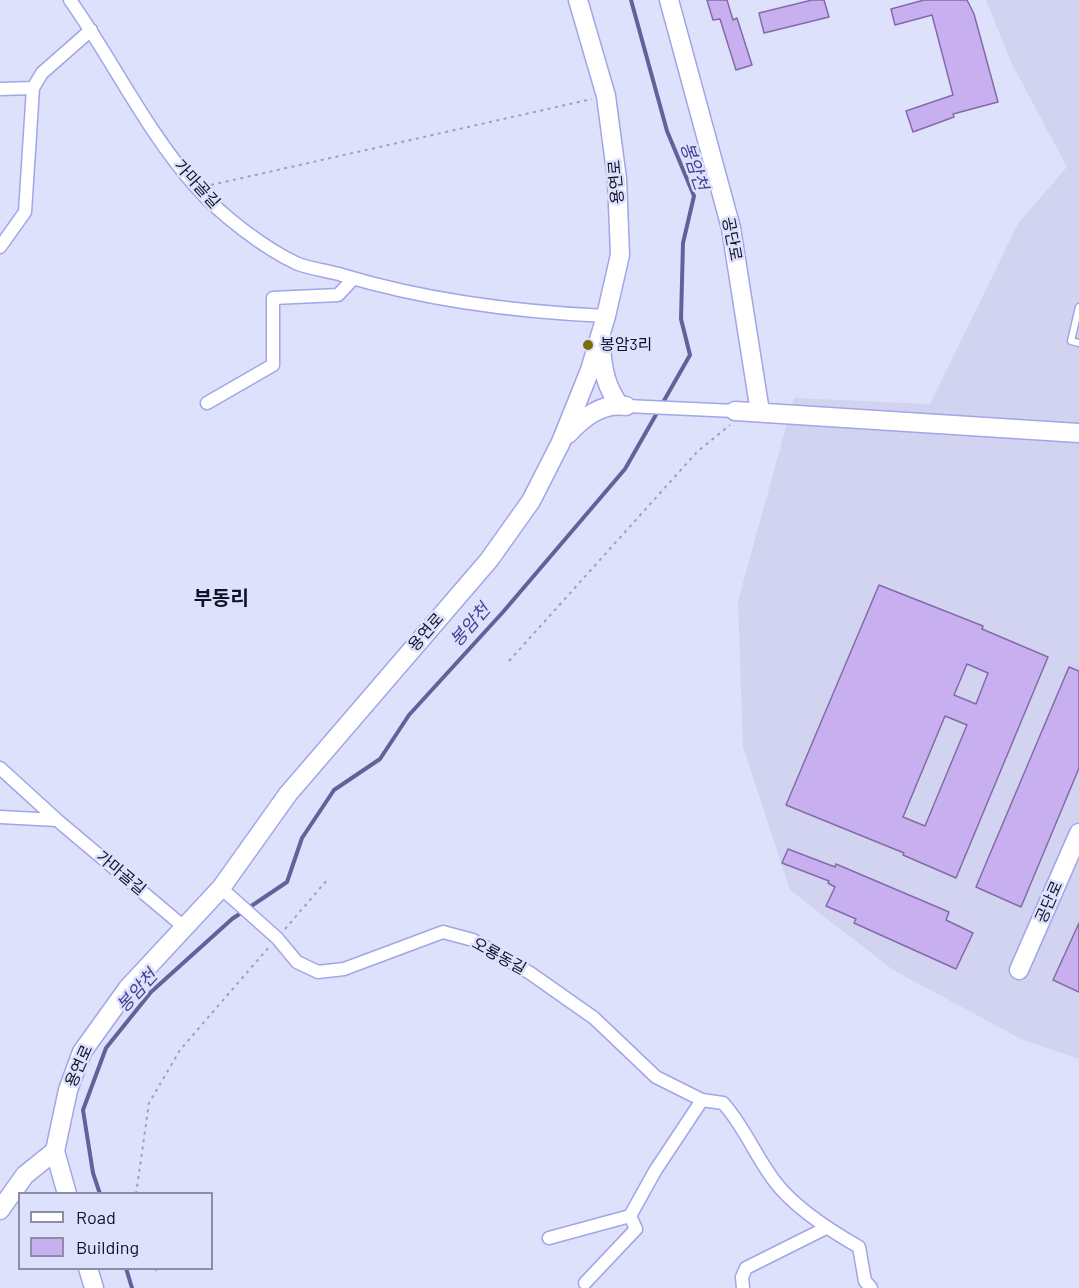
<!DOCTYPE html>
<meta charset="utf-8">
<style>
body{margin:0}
#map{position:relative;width:1079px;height:1288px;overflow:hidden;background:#dee1fc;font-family:Barlow,sans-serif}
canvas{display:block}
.legend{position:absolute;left:18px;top:1192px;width:195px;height:78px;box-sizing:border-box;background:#dee1fc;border:2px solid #8c8ea7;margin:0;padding:8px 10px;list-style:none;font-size:18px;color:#111128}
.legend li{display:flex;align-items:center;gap:12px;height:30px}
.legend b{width:30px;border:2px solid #8c8ea7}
</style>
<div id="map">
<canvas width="1079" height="1288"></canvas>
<ul class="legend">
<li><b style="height:8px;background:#fff"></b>Road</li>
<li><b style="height:16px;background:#c8b0f0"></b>Building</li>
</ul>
</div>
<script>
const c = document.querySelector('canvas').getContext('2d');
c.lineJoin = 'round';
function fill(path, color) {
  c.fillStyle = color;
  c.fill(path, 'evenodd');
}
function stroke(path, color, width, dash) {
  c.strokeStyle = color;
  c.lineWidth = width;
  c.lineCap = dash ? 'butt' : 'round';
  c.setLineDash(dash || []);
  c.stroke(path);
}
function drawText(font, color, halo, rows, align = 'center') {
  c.font = font + ' Barlow,"Noto Sans KR",sans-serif';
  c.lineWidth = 5;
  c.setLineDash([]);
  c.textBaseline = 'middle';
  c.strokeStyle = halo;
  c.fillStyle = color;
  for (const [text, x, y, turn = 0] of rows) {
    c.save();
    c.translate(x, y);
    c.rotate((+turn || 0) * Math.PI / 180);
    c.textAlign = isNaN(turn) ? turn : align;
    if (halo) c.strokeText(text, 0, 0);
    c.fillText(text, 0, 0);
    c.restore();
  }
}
const built = new Path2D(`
 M 986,0 L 1079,0 L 1079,1059 L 1023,1040 L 893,970 L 790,890 L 743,747 L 738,601 L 794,398 L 930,404 L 1019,222 L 1067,167 L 1011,62 Z`);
const stream = new Path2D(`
 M 100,1194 L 93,1173 L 83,1110 L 106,1048 L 151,992 L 232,919 L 287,882 L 302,838 L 334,790 L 380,759 L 409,715 L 503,612 L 625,469 L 690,355 L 681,319 L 683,243 L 694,196 L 667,131 L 631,0
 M 126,1268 L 132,1288`);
const building = new Path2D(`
 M 707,0 L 727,0 L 733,20 L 737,18 L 752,65 L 736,70 L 720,19 L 713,20 Z
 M 812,0 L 824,0 L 829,17 L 764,33 L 759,13 Z
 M 924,0 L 967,0 L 974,14 L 998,102 L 953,114 L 954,117 L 913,132 L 906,111 L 953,95 L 932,15 L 895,25 L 891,9 Z
 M 879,585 L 983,626 L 982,629 L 1048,657 L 956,878 L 903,855 L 904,853 L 786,805 ZM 967,664 L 988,673 L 976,704 L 954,695 ZM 945,716 L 967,725 L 925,826 L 903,817 Z
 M 1069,667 L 1079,671 L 1079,768 L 1021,907 L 976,887 Z
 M 788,849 L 835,867 L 836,864 L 949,912 L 946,920 L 973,933 L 956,969 L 854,923 L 856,919 L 826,906 L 835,887 L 828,883 L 829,881 L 782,863 Z
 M 1079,923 L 1079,992 L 1053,980 Z`);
const path = new Path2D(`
 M 211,185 L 592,99
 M 509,661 L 697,452 L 730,425
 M 285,929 L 328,879
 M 136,1194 L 149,1103 L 180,1050 L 269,947
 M 156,1268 L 157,1273`);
const lane = new Path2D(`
 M 1079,307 L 1071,341 L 1079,343`);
const street = new Path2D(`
 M 70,0 C 114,62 146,131 197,188 C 221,215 265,249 298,264 C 312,269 328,271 342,275 C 428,301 517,312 606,316
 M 0,89 L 33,88
 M 0,247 L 25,212 L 33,88 L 42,73 L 91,30
 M 207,403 L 273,365 L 273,298 L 338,295 L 353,279
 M 626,406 L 735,411
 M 0,768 L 57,820
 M 0,817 L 57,820 L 184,927
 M 221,888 L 277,938 L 297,962 L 318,972 L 344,969 L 443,932 L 473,940 L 530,973 L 594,1018 L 656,1077 L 702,1100 L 655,1171 L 630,1216 L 636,1229 L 585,1283
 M 702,1100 L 723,1103 C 745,1127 756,1158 776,1183 C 796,1209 831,1231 859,1247 L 865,1281 L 871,1288
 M 549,1238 L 630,1216
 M 743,1288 L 742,1277 L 746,1268 L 826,1228`);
const secondary = new Path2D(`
 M 669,0 L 731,228 L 760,412
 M 601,348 C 603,371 606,386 619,405
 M 735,411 L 1079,433
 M 568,434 C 583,418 602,402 626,406
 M 1019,970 L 1079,833
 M 67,1194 L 55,1151 L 68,1090 L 82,1052 L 128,988 L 221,888 L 288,794 L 489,560 L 531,501 L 561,442 L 590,370 L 606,316 L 620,255 L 617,179 L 606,96 L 578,0
 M 0,1210 L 25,1175 L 55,1151
 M 88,1268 L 94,1288`);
const markers = [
 [588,345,6,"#796e0b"]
];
const streetNames = [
 ["용연로",616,182,-95],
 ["가마골길",197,184,48],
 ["공단로",732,239,79],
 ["용연로",426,632,-49],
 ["가마골길",121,873,40],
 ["공단로",1049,902,-66],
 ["오룡동길",499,956,29],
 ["용연로",79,1066,-66]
];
const poiNames = [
 ["봉암3리",600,345]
];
const waterNames = [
 ["봉암천",694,166,71],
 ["봉암천",470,625,-49],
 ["봉암천",137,991,-48]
];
const quarterNames = [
 ["부동리",221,598]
];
fill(built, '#d1d3f1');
stroke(stream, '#61629a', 4);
fill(building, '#c8b0f0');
stroke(building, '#836ba7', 1.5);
stroke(lane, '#a2a5e6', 9);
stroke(street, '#a2a5e6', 15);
stroke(secondary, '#a2a5e6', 21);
stroke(path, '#9ea0ba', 2, [3, 4.5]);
stroke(lane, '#fff', 6);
stroke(street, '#fff', 12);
stroke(secondary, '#fff', 18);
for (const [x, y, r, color] of markers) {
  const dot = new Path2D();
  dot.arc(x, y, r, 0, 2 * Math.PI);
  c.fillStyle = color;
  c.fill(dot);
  stroke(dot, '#dee1fc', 2);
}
drawText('16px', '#111128', '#dee1fc', streetNames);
drawText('16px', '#111128', '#dee1fc', poiNames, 'left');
drawText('italic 18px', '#453f93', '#dee1fc', waterNames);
drawText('bold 20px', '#111128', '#dee1fc', quarterNames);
</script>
